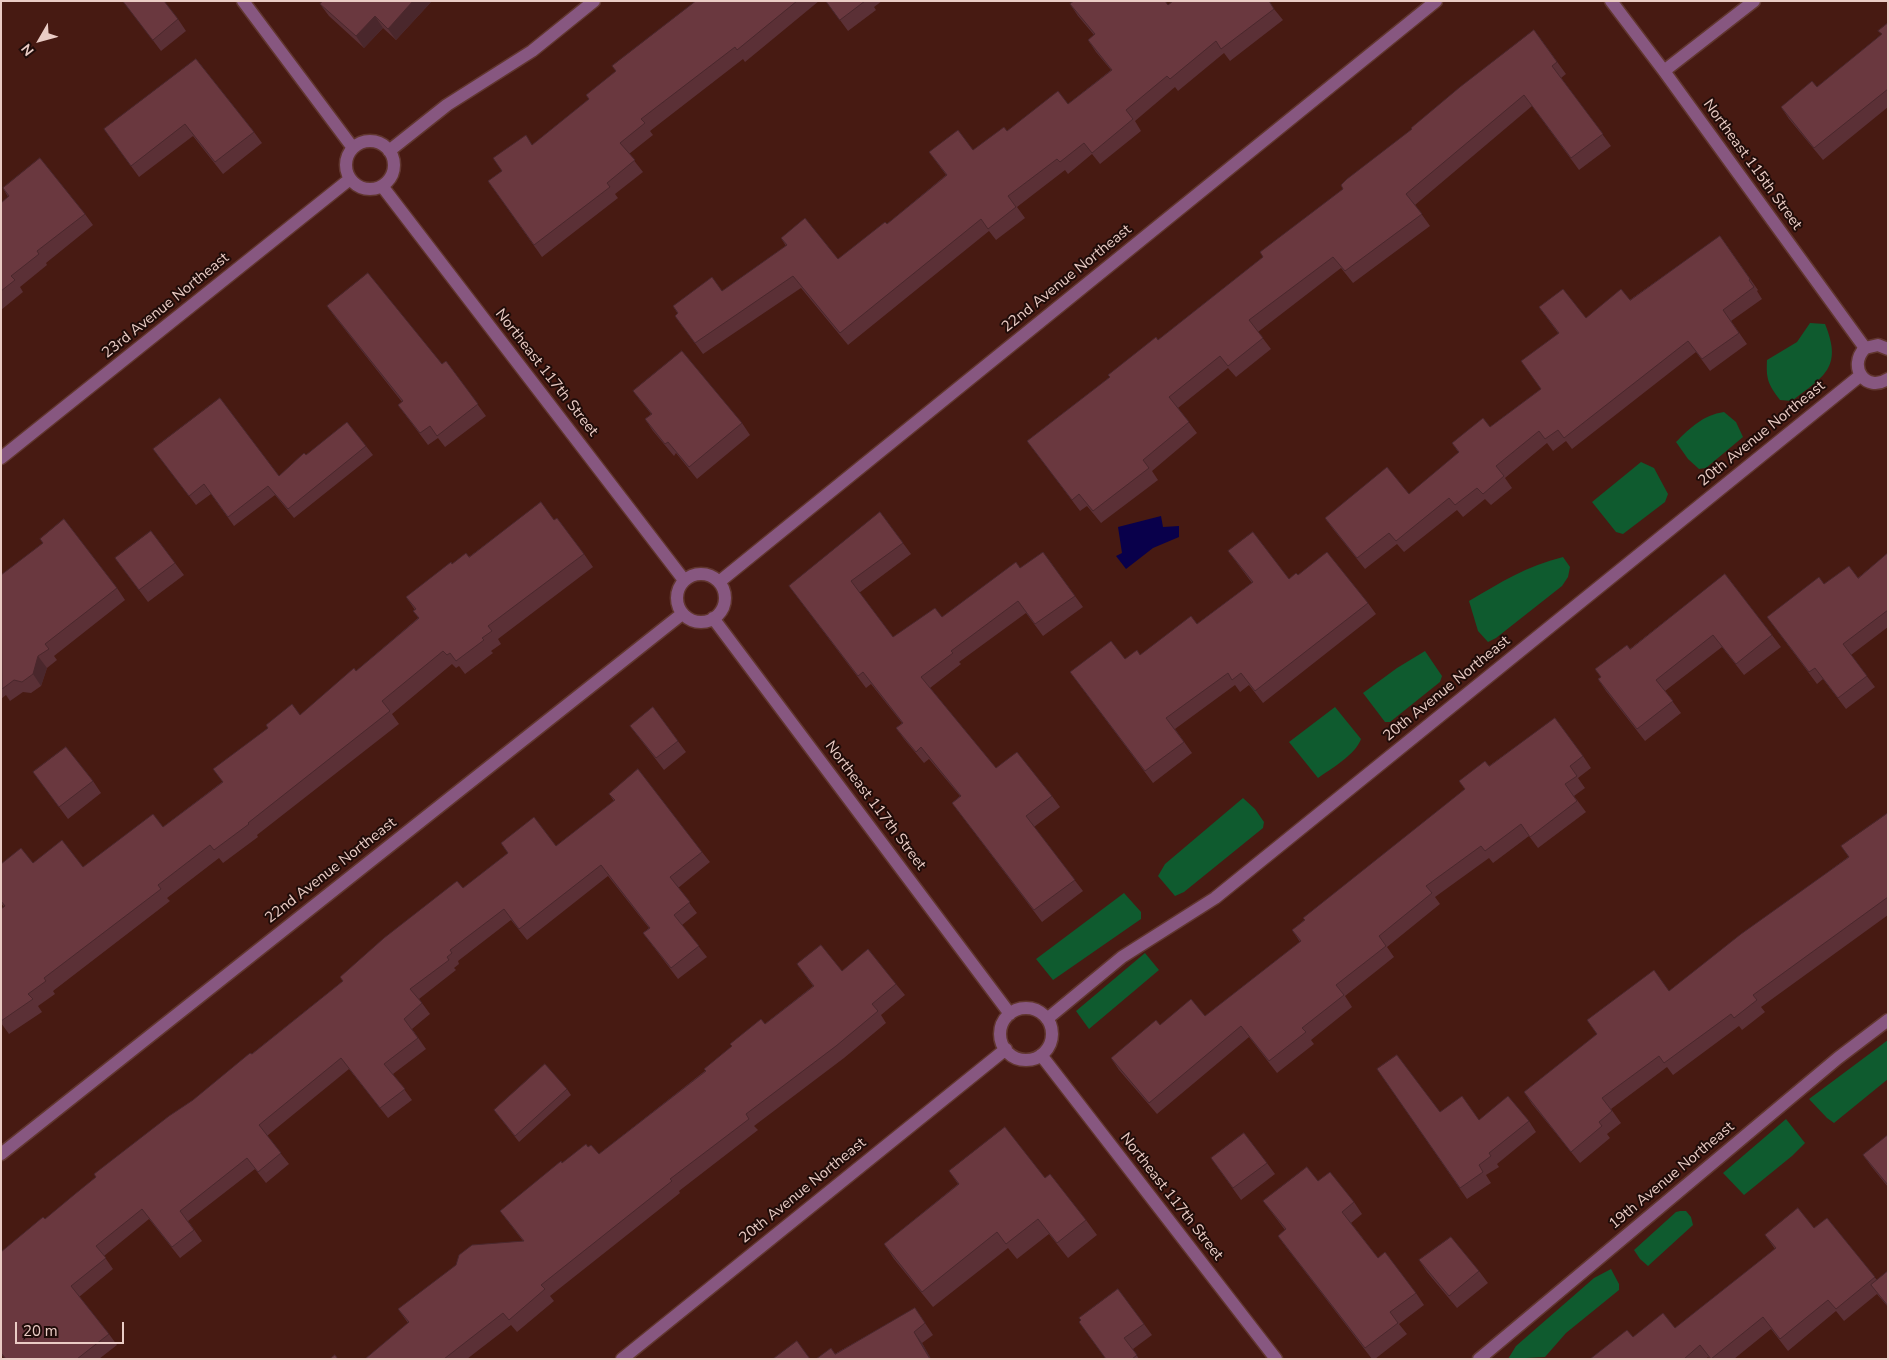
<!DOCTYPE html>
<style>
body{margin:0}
#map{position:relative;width:1889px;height:1360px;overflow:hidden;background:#471a12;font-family:"Nunito Sans",sans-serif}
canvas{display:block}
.frame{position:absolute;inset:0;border:2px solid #eaccc5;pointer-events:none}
.north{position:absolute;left:15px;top:15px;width:50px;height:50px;-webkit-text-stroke:4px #200c09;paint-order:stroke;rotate:232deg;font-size:14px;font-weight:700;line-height:20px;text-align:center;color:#eaccc5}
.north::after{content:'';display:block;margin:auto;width:18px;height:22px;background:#eaccc5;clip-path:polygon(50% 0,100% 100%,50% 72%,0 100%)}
.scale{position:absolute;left:15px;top:1322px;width:109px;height:22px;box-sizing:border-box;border:2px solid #eaccc5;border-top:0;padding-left:6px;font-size:15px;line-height:18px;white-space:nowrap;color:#eaccc5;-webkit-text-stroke:4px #200c09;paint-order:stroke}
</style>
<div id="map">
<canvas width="1889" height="1360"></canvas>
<div class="frame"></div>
<div class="north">N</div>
<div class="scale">20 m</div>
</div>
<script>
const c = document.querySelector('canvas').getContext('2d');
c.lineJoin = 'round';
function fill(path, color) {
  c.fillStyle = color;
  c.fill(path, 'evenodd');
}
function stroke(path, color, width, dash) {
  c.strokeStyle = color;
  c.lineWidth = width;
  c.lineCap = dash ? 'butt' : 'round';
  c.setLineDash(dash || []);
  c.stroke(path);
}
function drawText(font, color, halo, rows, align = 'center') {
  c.font = font + ' "Nunito Sans",sans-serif';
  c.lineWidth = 4;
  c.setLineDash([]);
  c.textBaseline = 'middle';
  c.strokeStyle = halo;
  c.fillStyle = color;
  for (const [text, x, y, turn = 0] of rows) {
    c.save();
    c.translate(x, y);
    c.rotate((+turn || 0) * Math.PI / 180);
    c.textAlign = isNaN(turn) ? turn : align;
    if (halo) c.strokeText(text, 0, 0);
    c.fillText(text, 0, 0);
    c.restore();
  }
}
const green = new Path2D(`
 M 1810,323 L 1825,324 C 1843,368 1824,376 1792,401 L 1780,400 C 1768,384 1766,379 1767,360 L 1797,342 Z
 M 1724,412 L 1736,422 L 1743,437 L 1706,468 L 1699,469 L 1688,459 L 1676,442 C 1690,428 1703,415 1724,412 Z
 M 1641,462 L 1654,468 L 1668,494 L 1665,502 L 1623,534 L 1616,532 L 1592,502 Z
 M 1563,557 L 1570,567 L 1568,577 L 1562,586 L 1496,638 L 1488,642 L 1478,631 L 1469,601 C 1501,582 1527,566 1563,557 Z
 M 1425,651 L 1442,676 L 1440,682 L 1390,722 L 1385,722 L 1363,693 L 1397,668 Z
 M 1335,707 L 1361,739 C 1356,754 1331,769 1318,778 L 1289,742 Z
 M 1243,798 L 1255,809 L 1264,822 L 1263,828 L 1184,892 L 1175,896 L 1158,876 L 1165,864 Z
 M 1124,893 L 1141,912 L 1141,919 L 1053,980 L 1036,959 Z
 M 1145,953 L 1159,970 L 1089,1029 L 1076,1011 Z
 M 1888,1040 L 1888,1079 L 1834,1123 L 1827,1118 L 1809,1099 Z
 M 1786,1119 L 1805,1143 L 1792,1156 L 1744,1195 L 1723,1173 Z
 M 1680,1211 L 1686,1211 L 1691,1217 L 1693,1225 L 1648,1266 L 1640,1259 L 1634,1250 L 1676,1212 Z
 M 1611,1269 L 1619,1284 L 1619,1290 L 1566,1333 L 1545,1357 L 1508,1359 L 1516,1346 L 1594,1278 Z`);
const water = new Path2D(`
 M 1161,516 L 1163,527 L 1179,526 L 1179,537 L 1153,548 L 1126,569 L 1116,556 L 1122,553 L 1118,527 Z`);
const minor = new Path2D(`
 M 243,1 L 353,148
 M 1611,1 L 1664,71 L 1865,348
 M 1664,71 L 1754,1
 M346 165a24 24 0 1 1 48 0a24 24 0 1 1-48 0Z
 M 389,151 L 447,105 L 532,51 L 594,1
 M 382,186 L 684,580
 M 1888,349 L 1878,345 L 1865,348 C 1847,367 1866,393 1888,379
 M 1,458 L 350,179
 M677 598a24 24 0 1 1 48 0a24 24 0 1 1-48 0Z
 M 719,582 L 1436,1
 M 713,618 L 1010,1014
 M1000 1034a26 26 0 1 1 52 0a26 26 0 1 1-52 0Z
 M 1047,1019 L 1122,957 L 1215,898 L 1861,375
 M 1041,1055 L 1276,1359
 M 1,1154 L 682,614
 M 622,1359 L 1006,1049
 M 1479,1359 L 1838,1058 L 1888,1020`);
const wall = new Path2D(`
 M 123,1 L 178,19 L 186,31 L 161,51 Z
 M 323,1 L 432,1 L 396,40 L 383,28 L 364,48 L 329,16 L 320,4 Z
 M 696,1 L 819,1 L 745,62 L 743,59 L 650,131 L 653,135 L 629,154 L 643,172 L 615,194 L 618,198 L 542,257 L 488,181 L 502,171 L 532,145 L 589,99 Z
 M 826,1 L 882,1 L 874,7 L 876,10 L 848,31 Z
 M 1070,4 L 1168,5 L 1274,9 L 1283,20 L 1230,61 L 1224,53 L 1178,91 L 1175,87 L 1135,121 L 1141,131 L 1100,164 L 1092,154 L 1068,174 L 1065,170 L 1017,207 L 1025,218 L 996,240 L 989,231 L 848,345 L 801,288 L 703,354 L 675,316 L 678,314 L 673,306 L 722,291 L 786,246 L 781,238 L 838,259 L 887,224 L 946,175 L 929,152 L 973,150 L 1007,131 L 1068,104 L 1111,70 L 1096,52 L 1088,40 L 1094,35 L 1078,16 Z
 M 1888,23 L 1888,107 L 1823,160 L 1789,119 L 1781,107 L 1817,87 L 1881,35 Z
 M 1534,30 L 1566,74 L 1561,78 L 1611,146 L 1579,170 L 1532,106 L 1415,205 L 1430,226 L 1353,283 L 1341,268 L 1258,332 L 1271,349 L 1236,377 L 1228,368 L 1178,408 L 1197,433 L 1152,471 L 1158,480 L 1101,523 L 1087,506 L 1080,511 L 1027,441 L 1158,340 L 1263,257 L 1343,189 L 1412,129 Z
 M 196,59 L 254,132 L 262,143 L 223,174 L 193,136 L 139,177 L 104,129 Z
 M 3,188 L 85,214 L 93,225 L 46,263 L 47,265 L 20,287 L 23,292 L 1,310 L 1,203 L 8,197 Z
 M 1720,236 L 1758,290 L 1757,291 L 1762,299 L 1731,321 L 1747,344 L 1710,371 L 1696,352 L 1572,449 L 1566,441 L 1553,451 L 1547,443 L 1505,478 L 1512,488 L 1491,505 L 1485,499 L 1463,517 L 1457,510 L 1404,552 L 1397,544 L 1365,569 L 1333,529 L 1325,518 L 1409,494 L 1459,453 L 1452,443 L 1490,427 L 1541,389 L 1558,333 L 1539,307 L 1586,318 L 1630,300 Z
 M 327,306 L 442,364 L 446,361 L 486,416 L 445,447 L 438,438 L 428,445 L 398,405 L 402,402 L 335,317 Z
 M 633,391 L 742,423 L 750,435 L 697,479 L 676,453 L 674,456 L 653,431 L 645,419 L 651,414 Z
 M 366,446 L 373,455 L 294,518 L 275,495 L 234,526 L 211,494 L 196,505 L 153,449 L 279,476 L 306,455 Z
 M 880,512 L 911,554 L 859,593 L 893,637 L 942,617 L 1020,568 L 1075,596 L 1083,607 L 1043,636 L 1026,613 L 959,662 L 961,664 L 930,688 L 996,768 L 1052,796 L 1060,807 L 1034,827 L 1083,891 L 1042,922 L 952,803 L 960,796 L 929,759 L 924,763 L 904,739 L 896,728 L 902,723 L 871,684 L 866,688 L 789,586 Z
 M 554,520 L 584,554 L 593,567 L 498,639 L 501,644 L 491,651 L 493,653 L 465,674 L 459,666 L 456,668 L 452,664 L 392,714 L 399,724 L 257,835 L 258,837 L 223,863 L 219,858 L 167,898 L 170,901 L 53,991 L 55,994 L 38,1006 L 42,1012 L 9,1034 L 1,1023 L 1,909 L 4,907 L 1,903 L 1,864 L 33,863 L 83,867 L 163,827 L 222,782 L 300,715 L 356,671 L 418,618 L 415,610 L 406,597 L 452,564 Z
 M 1228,551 L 1289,579 L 1298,575 L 1368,603 L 1376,614 L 1263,703 L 1249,685 L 1240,692 L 1235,685 L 1175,729 L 1192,753 L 1153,783 L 1070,672 L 1140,655 L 1197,624 L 1252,583 Z
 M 1888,553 L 1888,627 L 1851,655 L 1875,687 L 1846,709 L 1823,679 L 1817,684 L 1767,617 L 1824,584 L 1858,578 Z
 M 115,558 L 175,563 L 184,575 L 148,602 Z
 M 1725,574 L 1772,635 L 1781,647 L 1744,675 L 1722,647 L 1665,691 L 1681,713 L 1645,741 L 1606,691 L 1598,679 L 1601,677 L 1595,669 L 1630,649 Z
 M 1,575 L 117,588 L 125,600 L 54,656 L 57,660 L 47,668 L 41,686 L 31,693 L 23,692 L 10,701 L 6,695 L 1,699 Z
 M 653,707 L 686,752 L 664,770 L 630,726 Z
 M 1583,756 L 1591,768 L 1578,778 L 1585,788 L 1574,796 L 1586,812 L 1538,848 L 1529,836 L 1493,863 L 1489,858 L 1435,897 L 1440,904 L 1387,947 L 1394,957 L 1345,996 L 1352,1007 L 1311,1040 L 1314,1044 L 1277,1073 L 1249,1037 L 1157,1114 L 1119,1070 L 1111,1058 L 1160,1025 L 1205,1016 L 1300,942 L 1292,930 L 1465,789 L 1459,781 L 1489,766 Z
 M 33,772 L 93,781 L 101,793 L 68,819 Z
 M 609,794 L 702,852 L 710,862 L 678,888 L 697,913 L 682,925 L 707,957 L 678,979 L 643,933 L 649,928 L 608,876 L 527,940 L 511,920 L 458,961 L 459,964 L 454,968 L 456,970 L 419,999 L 430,1014 L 412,1029 L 426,1049 L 393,1074 L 412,1100 L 388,1118 L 349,1069 L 267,1136 L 289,1164 L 266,1183 L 255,1169 L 188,1221 L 202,1241 L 180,1258 L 149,1219 L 104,1256 L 113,1269 L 79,1297 L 109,1334 L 117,1345 L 99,1359 L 5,1359 L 1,1354 L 1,1252 L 45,1219 L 343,981 L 340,977 L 463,888 L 508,853 L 501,843 L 556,846 L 614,801 Z
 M 1888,813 L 1888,915 L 1761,1007 L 1765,1012 L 1742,1030 L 1739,1026 L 1673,1075 L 1667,1067 L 1611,1109 L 1621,1123 L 1607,1134 L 1610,1138 L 1580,1163 L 1532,1104 L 1524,1092 L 1597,1034 L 1587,1020 L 1669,991 L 1848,857 Z
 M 797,964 L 842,971 L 896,984 L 905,995 L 881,1015 L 886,1023 L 844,1058 L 754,1126 L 758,1130 L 679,1191 L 680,1193 L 550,1296 L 554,1301 L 517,1332 L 511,1325 L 467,1359 L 365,1359 L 408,1323 L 398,1309 L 523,1241 L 500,1211 L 562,1163 L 588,1147 L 599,1154 L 813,986 Z
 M 1377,1069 L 1440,1112 L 1479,1120 L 1529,1121 L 1536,1132 L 1497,1164 L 1499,1167 L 1486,1175 L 1491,1183 L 1467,1199 Z
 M 567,1089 L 571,1095 L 519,1142 L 494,1110 Z
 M 1888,1135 L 1888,1187 L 1871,1166 L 1863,1155 Z
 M 1211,1158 L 1267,1163 L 1275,1174 L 1241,1200 Z
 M 949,1171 L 1045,1178 L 1086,1220 L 1097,1235 L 1068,1258 L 1049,1234 L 1017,1259 L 1008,1248 L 933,1307 L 894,1259 L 884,1244 L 958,1184 Z
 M 1318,1181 L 1354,1202 L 1362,1214 L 1351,1223 L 1378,1258 L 1416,1293 L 1424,1305 L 1399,1324 L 1407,1334 L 1375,1359 L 1372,1359 L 1286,1247 L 1278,1236 L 1285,1230 L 1263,1201 Z
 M 1827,1218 L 1877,1280 L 1888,1271 L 1888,1307 L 1877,1294 L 1844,1321 L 1836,1311 L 1788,1351 L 1771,1329 L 1734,1359 L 1710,1359 L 1708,1357 L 1706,1359 L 1590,1359 L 1633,1337 L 1675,1328 L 1775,1249 L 1765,1235 L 1814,1228 Z
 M 1419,1260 L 1479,1271 L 1488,1283 L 1457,1308 L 1427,1272 Z
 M 915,1308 L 933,1335 L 922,1343 L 931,1359 L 816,1359 L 835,1354 Z
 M 1079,1322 L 1144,1324 L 1152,1335 L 1133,1349 L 1139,1359 L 1106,1359 Z`);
const shadedWall = new Path2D(`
 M 413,1 L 432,1 L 396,40 L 388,29 Z
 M 375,16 L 383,28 L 364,48 L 356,36 Z
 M 38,656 L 47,668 L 41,686 L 33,674 Z
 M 914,1332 L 922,1343 L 931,1359 L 930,1359 Z`);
const building = new Path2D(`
 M 123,1 L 164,1 L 178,19 L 153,40 Z
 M 323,1 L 413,1 L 388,29 L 375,16 L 356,36 L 320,4 Z
 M 696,1 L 797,1 L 737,50 L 735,47 L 641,119 L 645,123 L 620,143 L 635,160 L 607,183 L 610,187 L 534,245 L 488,181 L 502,171 L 493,158 L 526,135 L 532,145 L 589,99 L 586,95 L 616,71 L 612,66 Z
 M 826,1 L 865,1 L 840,20 Z
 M 1074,1 L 1165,1 L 1168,5 L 1173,1 L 1269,1 L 1274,9 L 1221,49 L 1216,41 L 1170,79 L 1167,76 L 1126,110 L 1133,119 L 1092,153 L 1084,143 L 1060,162 L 1057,159 L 1008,196 L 1016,207 L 988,229 L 981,219 L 840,333 L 793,276 L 695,343 L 675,316 L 678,313 L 673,306 L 712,277 L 722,291 L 787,245 L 781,238 L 805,218 L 838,259 L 885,222 L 887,224 L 947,175 L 929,152 L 958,130 L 973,150 L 1004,127 L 1007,131 L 1058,91 L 1068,104 L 1112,70 L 1088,40 L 1095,34 L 1070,4 Z
 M 1888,23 L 1888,89 L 1814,148 L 1781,107 L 1812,81 L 1817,87 L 1882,34 L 1878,31 Z
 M 1534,30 L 1557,62 L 1552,66 L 1603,134 L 1571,158 L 1524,95 L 1406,194 L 1422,214 L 1345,271 L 1333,257 L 1249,320 L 1263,338 L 1228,366 L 1220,356 L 1169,397 L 1189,422 L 1143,460 L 1149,468 L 1093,511 L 1079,494 L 1072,500 L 1027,441 L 1110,377 L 1108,375 L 1156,337 L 1158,340 L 1263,257 L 1260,252 L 1343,189 L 1341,185 L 1347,179 L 1412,129 L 1411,128 L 1460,87 Z
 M 196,59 L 254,132 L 215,162 L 185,124 L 131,166 L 104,129 Z
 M 40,158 L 85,214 L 37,251 L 39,254 L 11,276 L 15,280 L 1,291 L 1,203 L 9,196 L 3,188 Z
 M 1720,236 L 1750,279 L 1749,280 L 1754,287 L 1723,310 L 1739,333 L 1702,359 L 1688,341 L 1564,438 L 1558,430 L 1545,439 L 1539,431 L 1496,466 L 1504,476 L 1483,494 L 1477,488 L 1455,505 L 1449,498 L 1396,541 L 1389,533 L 1357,558 L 1325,518 L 1387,467 L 1409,494 L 1459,452 L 1452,443 L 1483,418 L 1490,427 L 1541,389 L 1521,361 L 1559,333 L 1539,307 L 1563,289 L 1586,318 L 1621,289 L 1630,300 Z
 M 368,273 L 442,364 L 446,361 L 478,404 L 437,436 L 430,426 L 420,433 L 398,405 L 403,401 L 327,306 Z
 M 682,351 L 742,423 L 689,467 L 668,442 L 665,444 L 645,419 L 652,414 L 633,391 Z
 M 220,398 L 279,476 L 304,453 L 306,455 L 347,422 L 366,446 L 288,509 L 268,486 L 228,517 L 204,484 L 189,496 L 153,449 Z
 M 541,502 L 554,520 L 557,518 L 584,554 L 488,626 L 492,631 L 482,638 L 484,640 L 456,661 L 450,653 L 447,655 L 443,651 L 382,701 L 390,711 L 248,823 L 249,824 L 214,850 L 210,845 L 158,885 L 161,889 L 44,978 L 46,981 L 28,994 L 33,999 L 1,1021 L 1,909 L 5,906 L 1,901 L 1,864 L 21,848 L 33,863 L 62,840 L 83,867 L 153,814 L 163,827 L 223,782 L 213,769 L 268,728 L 266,725 L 292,704 L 300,715 L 354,668 L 356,671 L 419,618 L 413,611 L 416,609 L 406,597 L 451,562 L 452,564 L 466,553 L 469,557 Z
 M 880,512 L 903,543 L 851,581 L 893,637 L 935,608 L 942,617 L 1016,562 L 1020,568 L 1043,552 L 1075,596 L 1035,624 L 1018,601 L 951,651 L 953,653 L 921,677 L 996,768 L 1017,752 L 1052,796 L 1026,816 L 1075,880 L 1034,910 L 952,803 L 961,796 L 921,747 L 916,752 L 896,728 L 903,723 L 863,672 L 858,676 L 789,586 Z
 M 64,519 L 117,588 L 45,644 L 49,649 L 38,656 L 33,674 L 22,682 L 14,680 L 2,689 L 1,575 L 43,543 L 40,539 Z
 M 151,531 L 175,563 L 139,590 L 115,558 Z
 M 1253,532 L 1289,579 L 1296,573 L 1298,575 L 1327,552 L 1368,603 L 1255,691 L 1241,673 L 1232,680 L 1228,673 L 1166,718 L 1184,742 L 1145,771 L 1070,672 L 1111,641 L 1125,659 L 1137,650 L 1140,655 L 1191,616 L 1197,624 L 1253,582 L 1228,551 Z
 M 1888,553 L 1888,610 L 1843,644 L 1867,676 L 1838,698 L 1815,668 L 1809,672 L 1767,617 L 1819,577 L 1824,584 L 1849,566 L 1858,578 Z
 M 1725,574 L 1772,635 L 1736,664 L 1713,635 L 1656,680 L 1673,701 L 1637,729 L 1598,679 L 1601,677 L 1595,669 L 1627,645 L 1630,649 Z
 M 653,707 L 678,741 L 656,758 L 630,726 Z
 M 1555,718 L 1583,756 L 1570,766 L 1577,776 L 1565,784 L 1577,801 L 1530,837 L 1521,824 L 1485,851 L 1481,846 L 1426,886 L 1432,893 L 1379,936 L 1386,946 L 1336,985 L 1344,995 L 1302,1028 L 1306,1032 L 1269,1061 L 1241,1026 L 1149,1103 L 1111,1058 L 1156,1020 L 1160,1025 L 1191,999 L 1205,1016 L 1301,941 L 1292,930 L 1305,920 L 1303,918 L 1465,789 L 1459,781 L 1485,761 L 1489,766 Z
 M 66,747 L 93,781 L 59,807 L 33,772 Z
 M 638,769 L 702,852 L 670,877 L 690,902 L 674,915 L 699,946 L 671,968 L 643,933 L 650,928 L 601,865 L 519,929 L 504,909 L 450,950 L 452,953 L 447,957 L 449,960 L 410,989 L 422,1003 L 404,1019 L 418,1038 L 384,1064 L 405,1089 L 380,1108 L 341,1058 L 259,1125 L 281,1153 L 258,1172 L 247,1158 L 180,1211 L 194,1230 L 172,1247 L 142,1209 L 96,1246 L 106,1258 L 71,1286 L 109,1334 L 77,1359 L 6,1359 L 1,1353 L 1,1252 L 43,1217 L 45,1219 L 75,1194 L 96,1177 L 94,1174 L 169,1116 L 193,1100 L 250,1053 L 252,1054 L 343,981 L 340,977 L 384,938 L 457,881 L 463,888 L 508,853 L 501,843 L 534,817 L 556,846 L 615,800 L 609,794 Z
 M 1888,813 L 1888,897 L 1753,995 L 1757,1000 L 1734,1018 L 1731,1014 L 1664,1063 L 1659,1056 L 1602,1098 L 1612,1111 L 1599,1122 L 1602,1126 L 1571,1152 L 1524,1092 L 1597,1034 L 1587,1020 L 1654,970 L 1669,991 L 1741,934 L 1849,857 L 1841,846 Z
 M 821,945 L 842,971 L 868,949 L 896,984 L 872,1004 L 878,1011 L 836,1046 L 746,1114 L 749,1119 L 670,1179 L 672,1181 L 541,1285 L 545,1289 L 509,1320 L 503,1313 L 444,1359 L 365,1359 L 409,1322 L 398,1309 L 456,1265 L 459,1255 L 472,1245 L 524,1241 L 500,1211 L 561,1161 L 562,1163 L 586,1144 L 588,1147 L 591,1145 L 599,1154 L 706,1071 L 704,1069 L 732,1046 L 730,1044 L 761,1019 L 765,1024 L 814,986 L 797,964 Z
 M 1397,1055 L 1440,1112 L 1462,1096 L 1479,1120 L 1508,1096 L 1529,1121 L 1489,1153 L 1491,1156 L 1479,1165 L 1483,1172 L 1460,1188 L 1377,1069 Z
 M 545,1064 L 567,1089 L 515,1136 L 494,1110 Z
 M 1005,1127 L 1045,1178 L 1050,1174 L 1086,1220 L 1057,1243 L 1038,1219 L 1006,1244 L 997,1232 L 922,1292 L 884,1244 L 959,1184 L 949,1171 Z
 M 1244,1133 L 1267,1163 L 1233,1188 L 1211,1158 Z
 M 1888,1135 L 1888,1185 L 1863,1155 Z
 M 1307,1167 L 1318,1181 L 1330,1172 L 1354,1202 L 1342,1212 L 1378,1258 L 1385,1252 L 1416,1293 L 1390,1312 L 1398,1323 L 1365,1348 L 1278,1236 L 1286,1229 L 1263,1201 Z
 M 1798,1208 L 1814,1228 L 1827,1218 L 1875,1277 L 1836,1309 L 1828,1300 L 1780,1339 L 1763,1317 L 1711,1359 L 1700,1345 L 1684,1359 L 1590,1359 L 1627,1330 L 1633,1337 L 1663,1313 L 1675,1328 L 1776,1248 L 1765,1235 Z
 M 1451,1237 L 1479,1271 L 1449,1296 L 1419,1260 Z
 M 1888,1271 L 1888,1306 L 1871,1285 Z
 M 1118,1289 L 1144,1324 L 1124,1338 L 1137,1355 L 1132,1359 L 1106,1359 L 1079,1322 L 1081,1320 L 1079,1318 Z
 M 915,1308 L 925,1323 L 914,1332 L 930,1359 L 816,1359 L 831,1348 L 835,1354 Z
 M 797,1341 L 810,1359 L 773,1359 Z
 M 335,1355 L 338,1359 L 330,1359 Z`);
const streetNames = [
 ["Northeast 115th Street",1752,165,54],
 ["22nd Avenue Northeast",1067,279,-39],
 ["23rd Avenue Northeast",166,306,-39],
 ["Northeast 117th Street",546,373,52],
 ["20th Avenue Northeast",1762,434,-39],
 ["20th Avenue Northeast",1447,689,-39],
 ["Northeast 117th Street",875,806,53],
 ["22nd Avenue Northeast",331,871,-38],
 ["19th Avenue Northeast",1672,1176,-40],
 ["20th Avenue Northeast",803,1191,-39],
 ["Northeast 117th Street",1171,1197,52]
];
fill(green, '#0f5b2f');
fill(water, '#09004b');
stroke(minor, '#61362f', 15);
stroke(minor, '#875780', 12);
fill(wall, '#5b3036');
fill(shadedWall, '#4a272c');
fill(building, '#6a383f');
stroke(building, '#4a272c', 1);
drawText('15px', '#eaccc5', '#200c09', streetNames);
</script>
